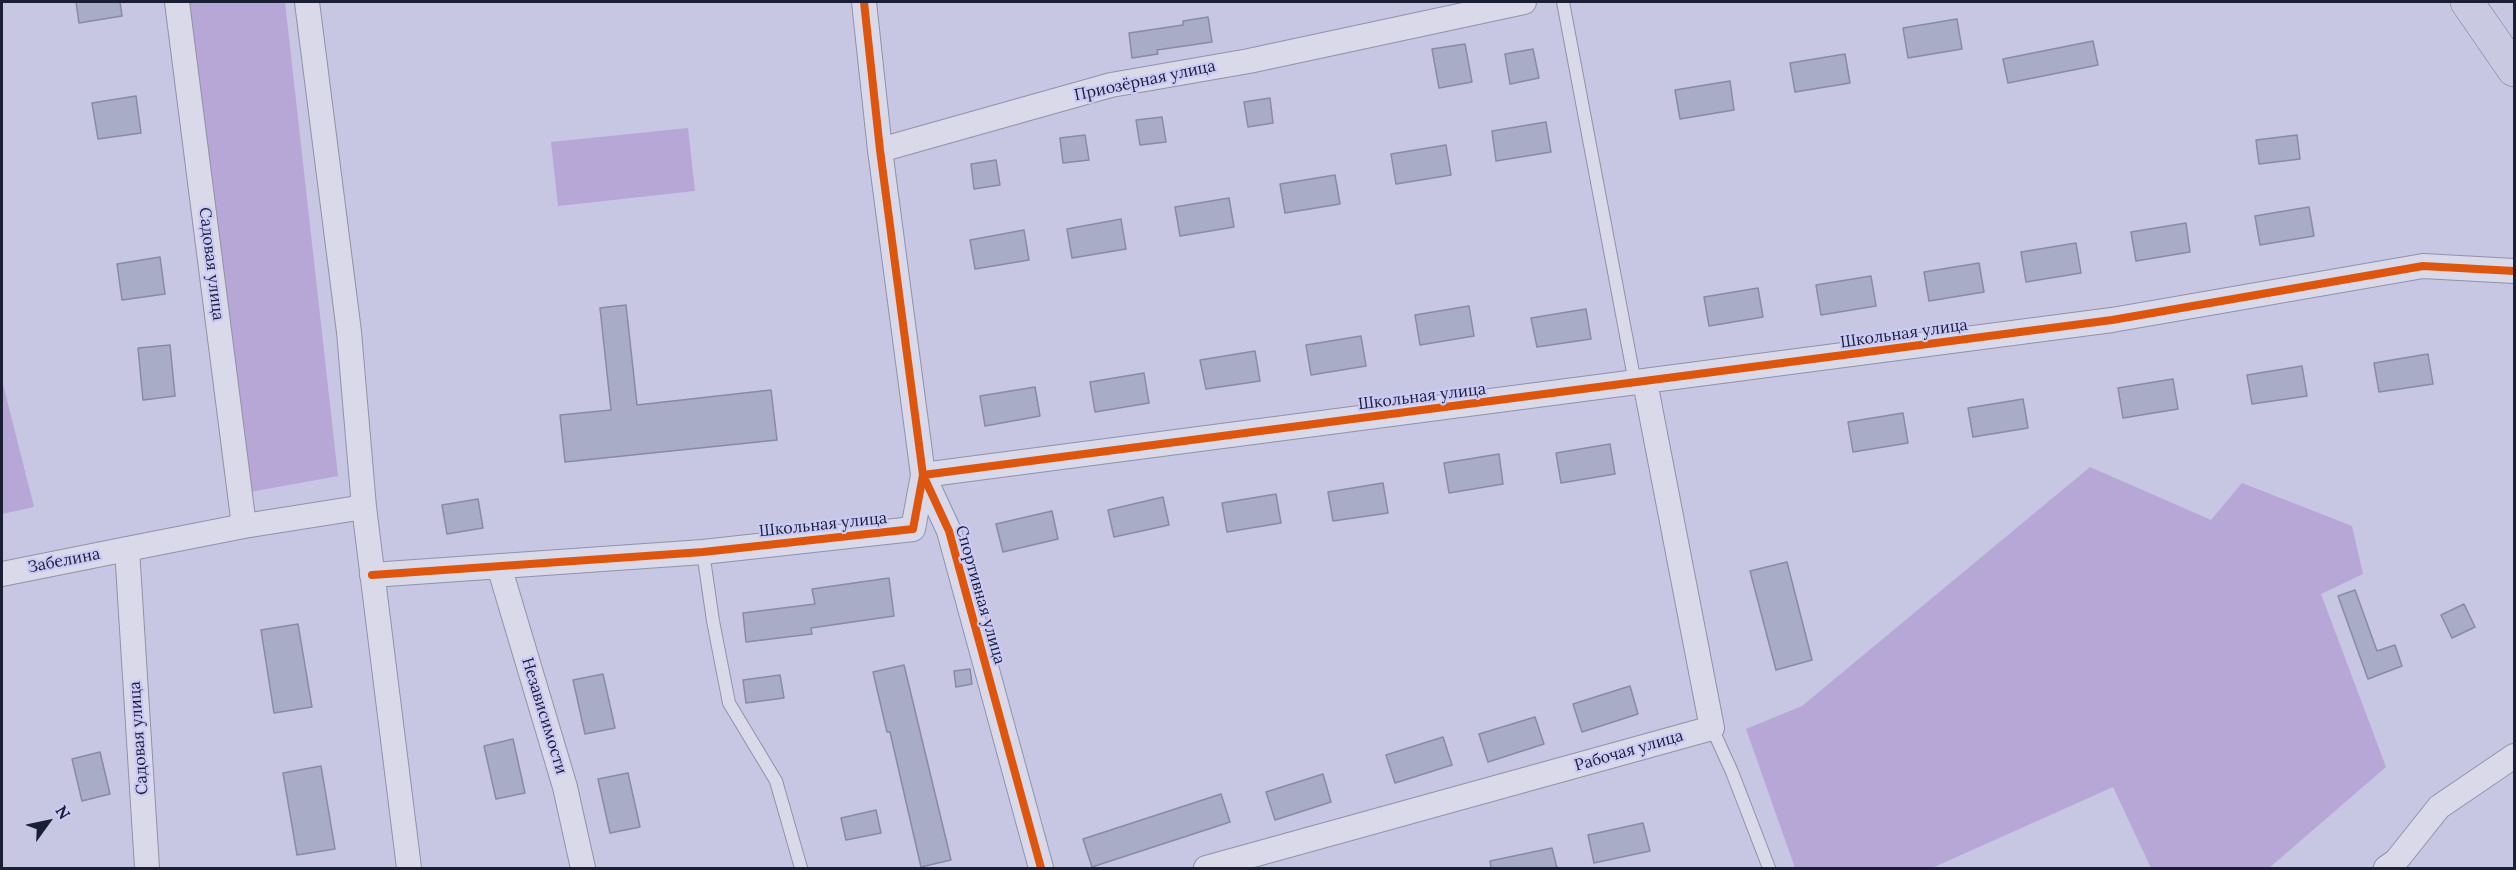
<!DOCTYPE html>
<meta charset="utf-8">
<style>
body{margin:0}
#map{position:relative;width:2516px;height:870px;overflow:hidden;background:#c7c6e3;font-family:Lora,serif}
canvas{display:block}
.frame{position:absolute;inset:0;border:3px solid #1a1f35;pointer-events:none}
.north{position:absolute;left:18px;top:792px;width:60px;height:60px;-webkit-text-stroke:4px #cbcaf7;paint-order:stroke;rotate:57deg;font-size:16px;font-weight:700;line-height:24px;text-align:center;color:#1a1f35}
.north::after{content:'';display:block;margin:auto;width:21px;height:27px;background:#1a1f35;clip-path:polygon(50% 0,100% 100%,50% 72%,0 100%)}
</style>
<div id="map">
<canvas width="2516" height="870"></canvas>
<div class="frame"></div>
<div class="north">N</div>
</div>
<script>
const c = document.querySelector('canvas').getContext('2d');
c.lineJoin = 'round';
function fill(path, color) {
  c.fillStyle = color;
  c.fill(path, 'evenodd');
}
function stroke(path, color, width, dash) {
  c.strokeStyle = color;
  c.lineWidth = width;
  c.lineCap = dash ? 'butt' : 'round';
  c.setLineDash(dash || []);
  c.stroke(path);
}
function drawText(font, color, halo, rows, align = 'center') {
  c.font = font + ' Lora,serif';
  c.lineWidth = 4.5;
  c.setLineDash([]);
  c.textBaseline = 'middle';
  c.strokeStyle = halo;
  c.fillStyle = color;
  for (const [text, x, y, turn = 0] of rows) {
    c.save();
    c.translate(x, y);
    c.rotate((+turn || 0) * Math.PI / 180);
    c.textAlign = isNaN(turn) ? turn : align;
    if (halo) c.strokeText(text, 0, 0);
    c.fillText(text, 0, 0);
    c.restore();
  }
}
const green = new Path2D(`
 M 189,2 L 285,2 L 338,476 L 250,492 Z
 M 688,128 L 695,191 L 558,206 L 551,142 Z
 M 2,380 L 34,507 L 2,514 Z
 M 2090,467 L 2211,520 L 2242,483 L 2352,526 L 2363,574 L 2321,594 L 2386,767 L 2269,868 L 2151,868 L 2113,787 L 1932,868 L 1795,868 L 1746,729 L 1802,706 Z`);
const building = new Path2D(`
 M 76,2 L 120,2 L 122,16 L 79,23 Z
 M 1208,17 L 1212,42 L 1157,50 L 1158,54 L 1132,58 L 1129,33 L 1183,25 L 1183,21 Z
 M 1957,19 L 1962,49 L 1908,58 L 1903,28 Z
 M 2093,41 L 2098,65 L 2008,83 L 2003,59 Z
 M 1465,44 L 1472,82 L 1439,88 L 1432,49 Z
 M 1533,49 L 1539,78 L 1510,84 L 1505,54 Z
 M 1845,54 L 1850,83 L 1795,92 L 1790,63 Z
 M 1730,81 L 1734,110 L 1680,119 L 1675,90 Z
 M 136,96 L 141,133 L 98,139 L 92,103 Z
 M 1270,98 L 1273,123 L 1248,127 L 1244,102 Z
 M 1162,117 L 1166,142 L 1140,145 L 1136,120 Z
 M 1546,122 L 1551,152 L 1496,161 L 1492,131 Z
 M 1085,135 L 1089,160 L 1063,163 L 1060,138 Z
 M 2297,135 L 2300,159 L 2259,164 L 2256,140 Z
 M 1446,145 L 1451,175 L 1396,184 L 1391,154 Z
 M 996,160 L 1000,185 L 974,189 L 971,164 Z
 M 1335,175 L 1340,204 L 1285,213 L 1280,184 Z
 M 1229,198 L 1234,227 L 1180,236 L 1175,207 Z
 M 2309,207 L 2314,236 L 2260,245 L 2255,216 Z
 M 1121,219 L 1126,249 L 1072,258 L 1067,229 Z
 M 2186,223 L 2190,252 L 2136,261 L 2131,232 Z
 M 1024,230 L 1029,260 L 975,269 L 970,240 Z
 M 2076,243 L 2081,273 L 2026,282 L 2021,252 Z
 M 160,257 L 165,294 L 122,300 L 117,264 Z
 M 1979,263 L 1984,292 L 1929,301 L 1924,272 Z
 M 1871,276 L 1876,306 L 1821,315 L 1816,285 Z
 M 1758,288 L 1763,317 L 1709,326 L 1704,297 Z
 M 626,305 L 637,405 L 771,390 L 777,440 L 565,462 L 560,415 L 611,410 L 600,308 Z
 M 1469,306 L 1474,336 L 1420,345 L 1415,315 Z
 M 1586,309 L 1591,339 L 1537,347 L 1531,318 Z
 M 1361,336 L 1366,366 L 1311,375 L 1306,345 Z
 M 170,345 L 175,396 L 143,400 L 138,348 Z
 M 1255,351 L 1260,381 L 1206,389 L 1200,360 Z
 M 2428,354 L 2433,384 L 2379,392 L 2374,363 Z
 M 2302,366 L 2307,396 L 2252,404 L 2247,375 Z
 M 1144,373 L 1149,403 L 1095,412 L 1090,382 Z
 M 2173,379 L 2178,409 L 2123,418 L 2118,388 Z
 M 1035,387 L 1040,416 L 985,426 L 980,396 Z
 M 2023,399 L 2028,428 L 1973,437 L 1968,408 Z
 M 1903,413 L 1908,443 L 1853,452 L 1848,422 Z
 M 1610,444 L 1615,474 L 1561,483 L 1556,453 Z
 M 1499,454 L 1503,484 L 1449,493 L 1444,463 Z
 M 1383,483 L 1388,513 L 1333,521 L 1328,492 Z
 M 1276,494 L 1281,523 L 1227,532 L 1222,503 Z
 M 1163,497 L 1169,525 L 1114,537 L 1108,510 Z
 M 478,499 L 483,528 L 447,534 L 442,505 Z
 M 1052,511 L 1058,539 L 1003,552 L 996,524 Z
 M 1787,562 L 1812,660 L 1776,670 L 1750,571 Z
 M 889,578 L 894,616 L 811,628 L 812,634 L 746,642 L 743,613 L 815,604 L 812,589 Z
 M 2355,590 L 2377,651 L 2395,645 L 2402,666 L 2368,679 L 2338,596 Z
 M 2464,604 L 2475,627 L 2452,638 L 2441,615 Z
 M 298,624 L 312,707 L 274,713 L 261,630 Z
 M 904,665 L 951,860 L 921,867 L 890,732 L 887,732 L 873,672 Z
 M 970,669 L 972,684 L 956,687 L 954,671 Z
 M 603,674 L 615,728 L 585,734 L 573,680 Z
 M 780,675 L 784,698 L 746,703 L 743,680 Z
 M 1630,686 L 1638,714 L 1582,732 L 1573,704 Z
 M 1535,717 L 1544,744 L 1488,762 L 1479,734 Z
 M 1443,737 L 1452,765 L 1395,783 L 1386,755 Z
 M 513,739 L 525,793 L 496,799 L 484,746 Z
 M 100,752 L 110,794 L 82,801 L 72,759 Z
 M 321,766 L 335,849 L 297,855 L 283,773 Z
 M 628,773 L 640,827 L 610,833 L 598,779 Z
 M 1323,774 L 1331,802 L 1275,820 L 1266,792 Z
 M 1221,794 L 1230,822 L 1092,867 L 1083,839 Z
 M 876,810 L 881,833 L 846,840 L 841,818 Z
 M 1643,823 L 1650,851 L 1594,863 L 1588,835 Z
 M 1552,848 L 1557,868 L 1491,868 L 1490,861 Z`);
const lane = new Path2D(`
 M 1563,2 L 1635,383
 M 703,552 L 713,621 L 729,703 L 776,781 L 801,868
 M 1712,728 L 1732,772 L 1769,868`);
const street = new Path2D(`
 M 177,2 L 244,526
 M 307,2 L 349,332 L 364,507 L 409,868
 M 864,2 L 880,150 L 923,475 L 949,531 L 1041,868
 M 880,150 L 1111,85 L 1249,61 L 1524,2
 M 499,566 L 565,787 L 583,868
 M 2,574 L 127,549
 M 372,575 L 703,552 L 913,529 L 923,475 L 2112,320 L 2423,266 L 2514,271
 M 147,868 L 127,549 L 244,526 L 364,507
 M 1206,868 L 1712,728 L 1645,382
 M 2386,868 L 2396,861 L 2439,807 L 2514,756`);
const primary = new Path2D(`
 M 2467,2 L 2514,70`);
const cycleway = new Path2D(`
 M 864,2 L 880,150 L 923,475 L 949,531 L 1041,868
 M 372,575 L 703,552 L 913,529 L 923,475 L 2112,320 L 2423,266 L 2514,271`);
const streetNames = [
 ["Приозёрная улица",1145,81,-12],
 ["Садовая улица",211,264,83],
 ["Школьная улица",1904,334,-8],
 ["Школьная улица",1422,397,-7],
 ["Школьная улица",823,525,-6],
 ["Забелина",64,561,-11],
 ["Спортивная улица",980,595,74],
 ["Независимости",544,716,73],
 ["Садовая улица",139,738,-94],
 ["Рабочая улица",1629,751,-16]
];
fill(green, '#b6a7d7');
fill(building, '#a8acc7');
stroke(building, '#878ba3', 1.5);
stroke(lane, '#9192a7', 14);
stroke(street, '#9192a7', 26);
stroke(primary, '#78798d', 34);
stroke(lane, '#d9d9ea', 12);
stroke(street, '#d9d9ea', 24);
stroke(primary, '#cac9e2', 33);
stroke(cycleway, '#de560e', 8);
drawText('16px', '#1a1f35', '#cbcaf7', streetNames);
</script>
